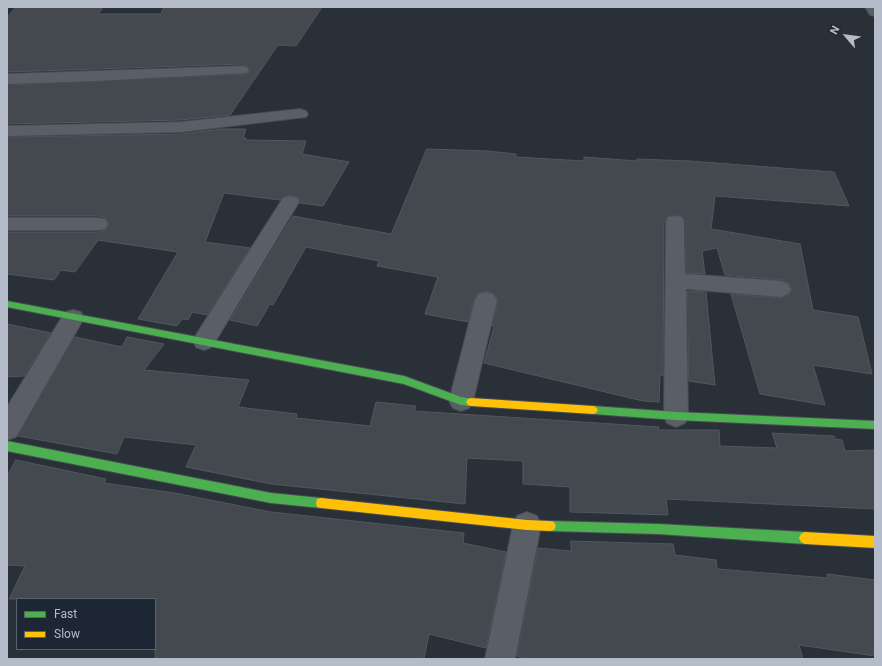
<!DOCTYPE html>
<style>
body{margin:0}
#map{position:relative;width:882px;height:666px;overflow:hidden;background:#2a3038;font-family:Roboto,sans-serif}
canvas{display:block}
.frame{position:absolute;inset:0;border:8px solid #b4bcc9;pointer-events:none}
.legend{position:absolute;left:16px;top:598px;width:140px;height:52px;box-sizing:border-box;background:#1d2633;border:1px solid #59626f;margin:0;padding:5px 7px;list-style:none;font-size:12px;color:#b4bcc9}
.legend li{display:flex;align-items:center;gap:8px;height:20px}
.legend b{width:20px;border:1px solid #59626f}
.north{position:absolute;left:826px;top:16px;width:40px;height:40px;-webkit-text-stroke:3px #1d2633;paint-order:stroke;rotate:298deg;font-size:11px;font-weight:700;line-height:16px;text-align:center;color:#b4bcc9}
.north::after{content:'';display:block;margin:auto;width:14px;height:18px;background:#b4bcc9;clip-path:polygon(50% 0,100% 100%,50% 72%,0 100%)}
</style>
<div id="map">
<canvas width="882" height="666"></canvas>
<div class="frame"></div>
<ul class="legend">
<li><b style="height:5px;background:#4caf50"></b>Fast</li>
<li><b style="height:5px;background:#ffc107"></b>Slow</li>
</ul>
<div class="north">N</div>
</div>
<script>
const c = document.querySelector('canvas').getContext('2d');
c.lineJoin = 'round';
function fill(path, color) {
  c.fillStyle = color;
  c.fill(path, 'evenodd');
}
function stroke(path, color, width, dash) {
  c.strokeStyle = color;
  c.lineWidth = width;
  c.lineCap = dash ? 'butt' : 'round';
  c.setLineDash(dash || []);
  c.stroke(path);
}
const building = new Path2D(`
 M 16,7 L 103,7 L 98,14 L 161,14 L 164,7 L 322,7 L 296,46 L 278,45 L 230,115 L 181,120 L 7,124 L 7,85 L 247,74 L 250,71 L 248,66 L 242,64 L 7,72 L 7,18 Z
 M 222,129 L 246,129 L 243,138 L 246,138 L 245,140 L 306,141 L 302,154 L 349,162 L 323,206 L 300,203 L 298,197 L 290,195 L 283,197 L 280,200 L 224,193 L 205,242 L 250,248 L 207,315 L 192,312 L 188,320 L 182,319 L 177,326 L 138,319 L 178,252 L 98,240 L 75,272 L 61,270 L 54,280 L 7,274 L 7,232 L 98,232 L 105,230 L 109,225 L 106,218 L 98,216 L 7,216 L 7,137 L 181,134 Z
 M 427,149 L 488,151 L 516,154 L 516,157 L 584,161 L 584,157 L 637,161 L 637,159 L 690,161 L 834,172 L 849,206 L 715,196 L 711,229 L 800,244 L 813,310 L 858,317 L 872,374 L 813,365 L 825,405 L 760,394 L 731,294 L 781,298 L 789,295 L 792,288 L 789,283 L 781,280 L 725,275 L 717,248 L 702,251 L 705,274 L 686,273 L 686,222 L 682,216 L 675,215 L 668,216 L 664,222 L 663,376 L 660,375 L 659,402 L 643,401 L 484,363 L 494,327 L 492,326 L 498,300 L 494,293 L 486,291 L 478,293 L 474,300 L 468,322 L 425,314 L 438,277 L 377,266 L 379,261 L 306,247 L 273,305 L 270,304 L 257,326 L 230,320 L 293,216 L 391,234 Z
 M 688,291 L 706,292 L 715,385 L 689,381 Z
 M 7,324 L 51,333 L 24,376 L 7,377 Z
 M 75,337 L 122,347 L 127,337 L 164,344 L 144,370 L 249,380 L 238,407 L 297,414 L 296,418 L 370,426 L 376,402 L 416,406 L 414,411 L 659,427 L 658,430 L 719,430 L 720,446 L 777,448 L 772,433 L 834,436 L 835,439 L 842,440 L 845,451 L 875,450 L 875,509 L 666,499 L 668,515 L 570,512 L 570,487 L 523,484 L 523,461 L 467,458 L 465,504 L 271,484 L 186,467 L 196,445 L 124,437 L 117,454 L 18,436 Z
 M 16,460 L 106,479 L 104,483 L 175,493 L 271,512 L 464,533 L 463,543 L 506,552 L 486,648 L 429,634 L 424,659 L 155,659 L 155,599 L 9,599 L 25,566 L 7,565 L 7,477 Z
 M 571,541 L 673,544 L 675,555 L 716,560 L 717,569 L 828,578 L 827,574 L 875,580 L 875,656 L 799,645 L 803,659 L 527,659 L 517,656 L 538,548 L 571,551 Z`);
const street = new Path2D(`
 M 865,7 L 875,7 L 875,16 L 870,15 Z
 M 242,66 L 247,67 L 249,70 L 247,73 L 95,81 L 7,84 L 7,74 Z
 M 300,109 L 306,111 L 308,114 L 306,117 L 181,132 L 7,136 L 7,126 L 181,122 Z
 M 290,196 L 297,198 L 299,202 L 212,347 L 204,350 L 196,347 L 193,341 L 196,335 L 283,198 Z
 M 675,216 L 682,217 L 684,222 L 685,274 L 781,281 L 788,284 L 791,289 L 788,294 L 781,297 L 686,289 L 688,416 L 685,423 L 676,427 L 667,423 L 664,416 L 666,222 L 668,217 Z
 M 7,218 L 98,218 L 105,219 L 108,224 L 105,229 L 98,230 L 7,230 Z
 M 486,292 L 493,294 L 497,300 L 473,401 L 469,408 L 461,411 L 453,408 L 449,401 L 475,300 L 479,294 Z
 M 73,310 L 81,312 L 84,318 L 16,437 L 7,440 L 7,407 L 65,312 Z
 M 527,512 L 537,516 L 541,525 L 515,659 L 485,659 L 513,525 L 517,516 Z`);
const fast = new Path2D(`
 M 7,301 L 404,376 L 461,397 L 474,399 L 476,402 L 474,405 L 471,406 L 461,405 L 404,384 L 7,307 Z
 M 593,406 L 676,412 L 875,421 L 875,429 L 676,420 L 593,414 L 590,413 L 588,410 L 590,407 Z
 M 7,441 L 271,493 L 321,498 L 325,499 L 326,503 L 325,507 L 321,508 L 271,503 L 7,451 Z
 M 550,521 L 658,524 L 805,532 L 809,534 L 811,538 L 809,542 L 805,544 L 658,534 L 550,531 L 546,530 L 544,526 L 546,522 Z`);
const slow = new Path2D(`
 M 471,398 L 593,406 L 596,407 L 598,410 L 596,413 L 593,414 L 471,406 L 468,405 L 466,402 L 468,399 Z
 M 321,498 L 527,520 L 550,521 L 554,522 L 556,526 L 554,530 L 550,531 L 527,530 L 321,508 L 317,507 L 316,503 L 317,499 Z
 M 805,532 L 875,536 L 875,548 L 805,544 L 801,542 L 799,538 L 801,534 Z`);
fill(building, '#444950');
stroke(building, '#52575f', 1);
stroke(street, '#484c53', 2);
stroke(fast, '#484c53', 2);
stroke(slow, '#484c53', 2);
fill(street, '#5a5e66');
fill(fast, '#4caf50');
fill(slow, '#ffc107');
</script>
